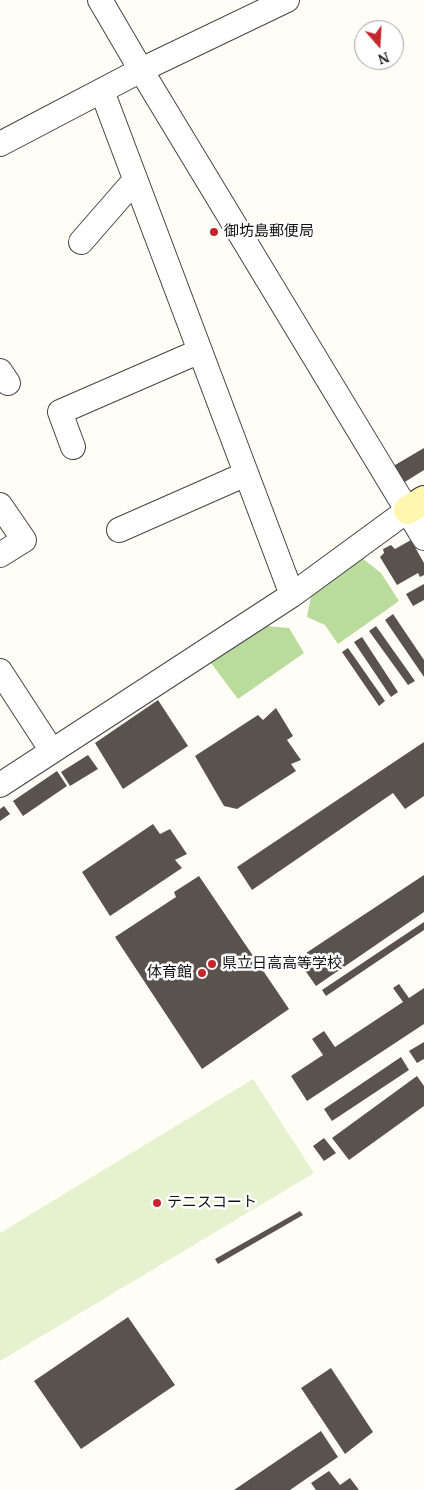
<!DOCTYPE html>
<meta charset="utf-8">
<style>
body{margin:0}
#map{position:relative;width:424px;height:1490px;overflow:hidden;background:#fffdf5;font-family:"PT Serif",serif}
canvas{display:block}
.north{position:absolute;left:354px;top:20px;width:50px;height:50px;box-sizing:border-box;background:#fff;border:1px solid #a0a0a0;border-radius:50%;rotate:161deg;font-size:14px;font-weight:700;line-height:20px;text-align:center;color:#111}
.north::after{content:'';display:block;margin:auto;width:18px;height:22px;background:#c4262e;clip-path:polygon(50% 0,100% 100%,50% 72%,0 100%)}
</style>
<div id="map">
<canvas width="424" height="1490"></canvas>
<div class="north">N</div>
</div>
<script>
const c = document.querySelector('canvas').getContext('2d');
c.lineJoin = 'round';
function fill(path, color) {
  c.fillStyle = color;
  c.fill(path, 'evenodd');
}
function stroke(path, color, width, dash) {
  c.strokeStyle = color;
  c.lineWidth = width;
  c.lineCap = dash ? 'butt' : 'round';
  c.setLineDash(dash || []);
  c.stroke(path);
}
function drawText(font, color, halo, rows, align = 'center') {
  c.font = font + ' "PT Serif","Noto Sans JP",serif';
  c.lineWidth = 5;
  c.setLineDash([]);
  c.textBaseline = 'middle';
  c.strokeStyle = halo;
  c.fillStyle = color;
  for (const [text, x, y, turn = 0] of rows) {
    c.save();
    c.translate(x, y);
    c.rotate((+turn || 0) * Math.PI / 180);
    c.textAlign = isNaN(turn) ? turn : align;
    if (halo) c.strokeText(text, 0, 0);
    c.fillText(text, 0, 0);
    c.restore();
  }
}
const forest = new Path2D(`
 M 362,558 L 381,573 L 399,601 L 338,644 L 325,625 L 307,617 L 311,596 Z
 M 267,626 L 289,628 L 304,653 L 238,699 L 211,663 Z`);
const pitch = new Path2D(`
 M 253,1079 L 314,1173 L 0,1361 L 0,1233 Z`);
const building = new Path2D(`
 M 424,448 L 424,470 L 400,485 L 390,468 Z
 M 411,540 L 424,563 L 424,575 L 420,577 L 418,573 L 397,585 L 380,557 L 384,553 L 383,549 L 391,545 L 395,549 Z
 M 424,584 L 424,600 L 413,606 L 406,594 Z
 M 393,614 L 424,660 L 424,677 L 385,620 Z
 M 376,626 L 415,681 L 408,685 L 369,631 Z
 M 362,637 L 398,692 L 391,697 L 354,642 Z
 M 348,648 L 385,701 L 379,706 L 342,652 Z
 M 158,700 L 188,746 L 123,789 L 95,743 Z
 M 276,708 L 293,736 L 287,740 L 301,760 L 291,764 L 296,771 L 237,809 L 224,806 L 195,756 L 258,715 L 263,720 Z
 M 424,742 L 424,796 L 405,809 L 393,793 L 252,890 L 237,867 Z
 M 88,755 L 98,769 L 70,786 L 61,772 Z
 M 57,771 L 67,786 L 23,816 L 13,801 Z
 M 4,806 L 10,814 L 0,821 L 0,809 Z
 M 153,824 L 160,834 L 170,829 L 187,854 L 175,860 L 182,868 L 110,916 L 82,872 Z
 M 424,875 L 424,912 L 316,986 L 297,959 Z
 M 199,876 L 289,1009 L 202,1069 L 115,937 L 176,897 L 174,892 Z
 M 424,922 L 424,930 L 326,996 L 322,990 Z
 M 399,984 L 409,998 L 424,988 L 424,1024 L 307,1101 L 291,1076 L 323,1055 L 312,1039 L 324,1031 L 335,1047 L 403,1002 L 393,988 Z
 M 424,1042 L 424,1059 L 417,1063 L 409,1051 Z
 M 401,1057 L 409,1070 L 332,1121 L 324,1109 Z
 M 417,1076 L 424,1086 L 424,1106 L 349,1160 L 332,1138 Z
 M 324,1138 L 336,1153 L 324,1161 L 313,1146 Z
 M 300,1211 L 303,1215 L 218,1264 L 215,1259 Z
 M 128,1317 L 175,1385 L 81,1449 L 34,1381 Z
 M 331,1368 L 373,1432 L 345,1454 L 301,1388 Z
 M 321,1431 L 338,1457 L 290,1490 L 234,1490 Z
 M 329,1471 L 340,1485 L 350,1478 L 359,1490 L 316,1490 L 311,1483 Z`);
const street = new Path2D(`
 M 100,0 L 141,70 L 424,538
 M 102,91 L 292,595
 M 0,144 L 141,70 L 287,0
 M 81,242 L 135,180
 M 0,371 L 8,383
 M 73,447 L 60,412 L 200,351
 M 0,505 L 24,540 L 0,555
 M 119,530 L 246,474
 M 0,671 L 52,751
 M 0,785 L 292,595 L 408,510`);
const secondary = new Path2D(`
 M 408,510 L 424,500`);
const markers = [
 [214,232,5,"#c4262e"],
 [212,964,5,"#c4262e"],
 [202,973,5,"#c4262e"],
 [157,1203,5,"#c4262e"]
];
const poiNames = [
 ["御坊島郵便局",224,232],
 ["県立日高高等学校",222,964],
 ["体育館",192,973,"right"],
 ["テニスコート",167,1203]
];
fill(forest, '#b9dc9c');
fill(pitch, '#e6f2cf');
fill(building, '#5a524d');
stroke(street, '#444', 26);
stroke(secondary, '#333', 30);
stroke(street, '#fff', 24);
stroke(secondary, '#fff6b0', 28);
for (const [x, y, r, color] of markers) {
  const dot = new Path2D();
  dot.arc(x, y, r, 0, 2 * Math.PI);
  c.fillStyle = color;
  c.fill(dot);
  stroke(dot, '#fff', 2);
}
drawText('15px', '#111', '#fff', poiNames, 'left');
</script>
